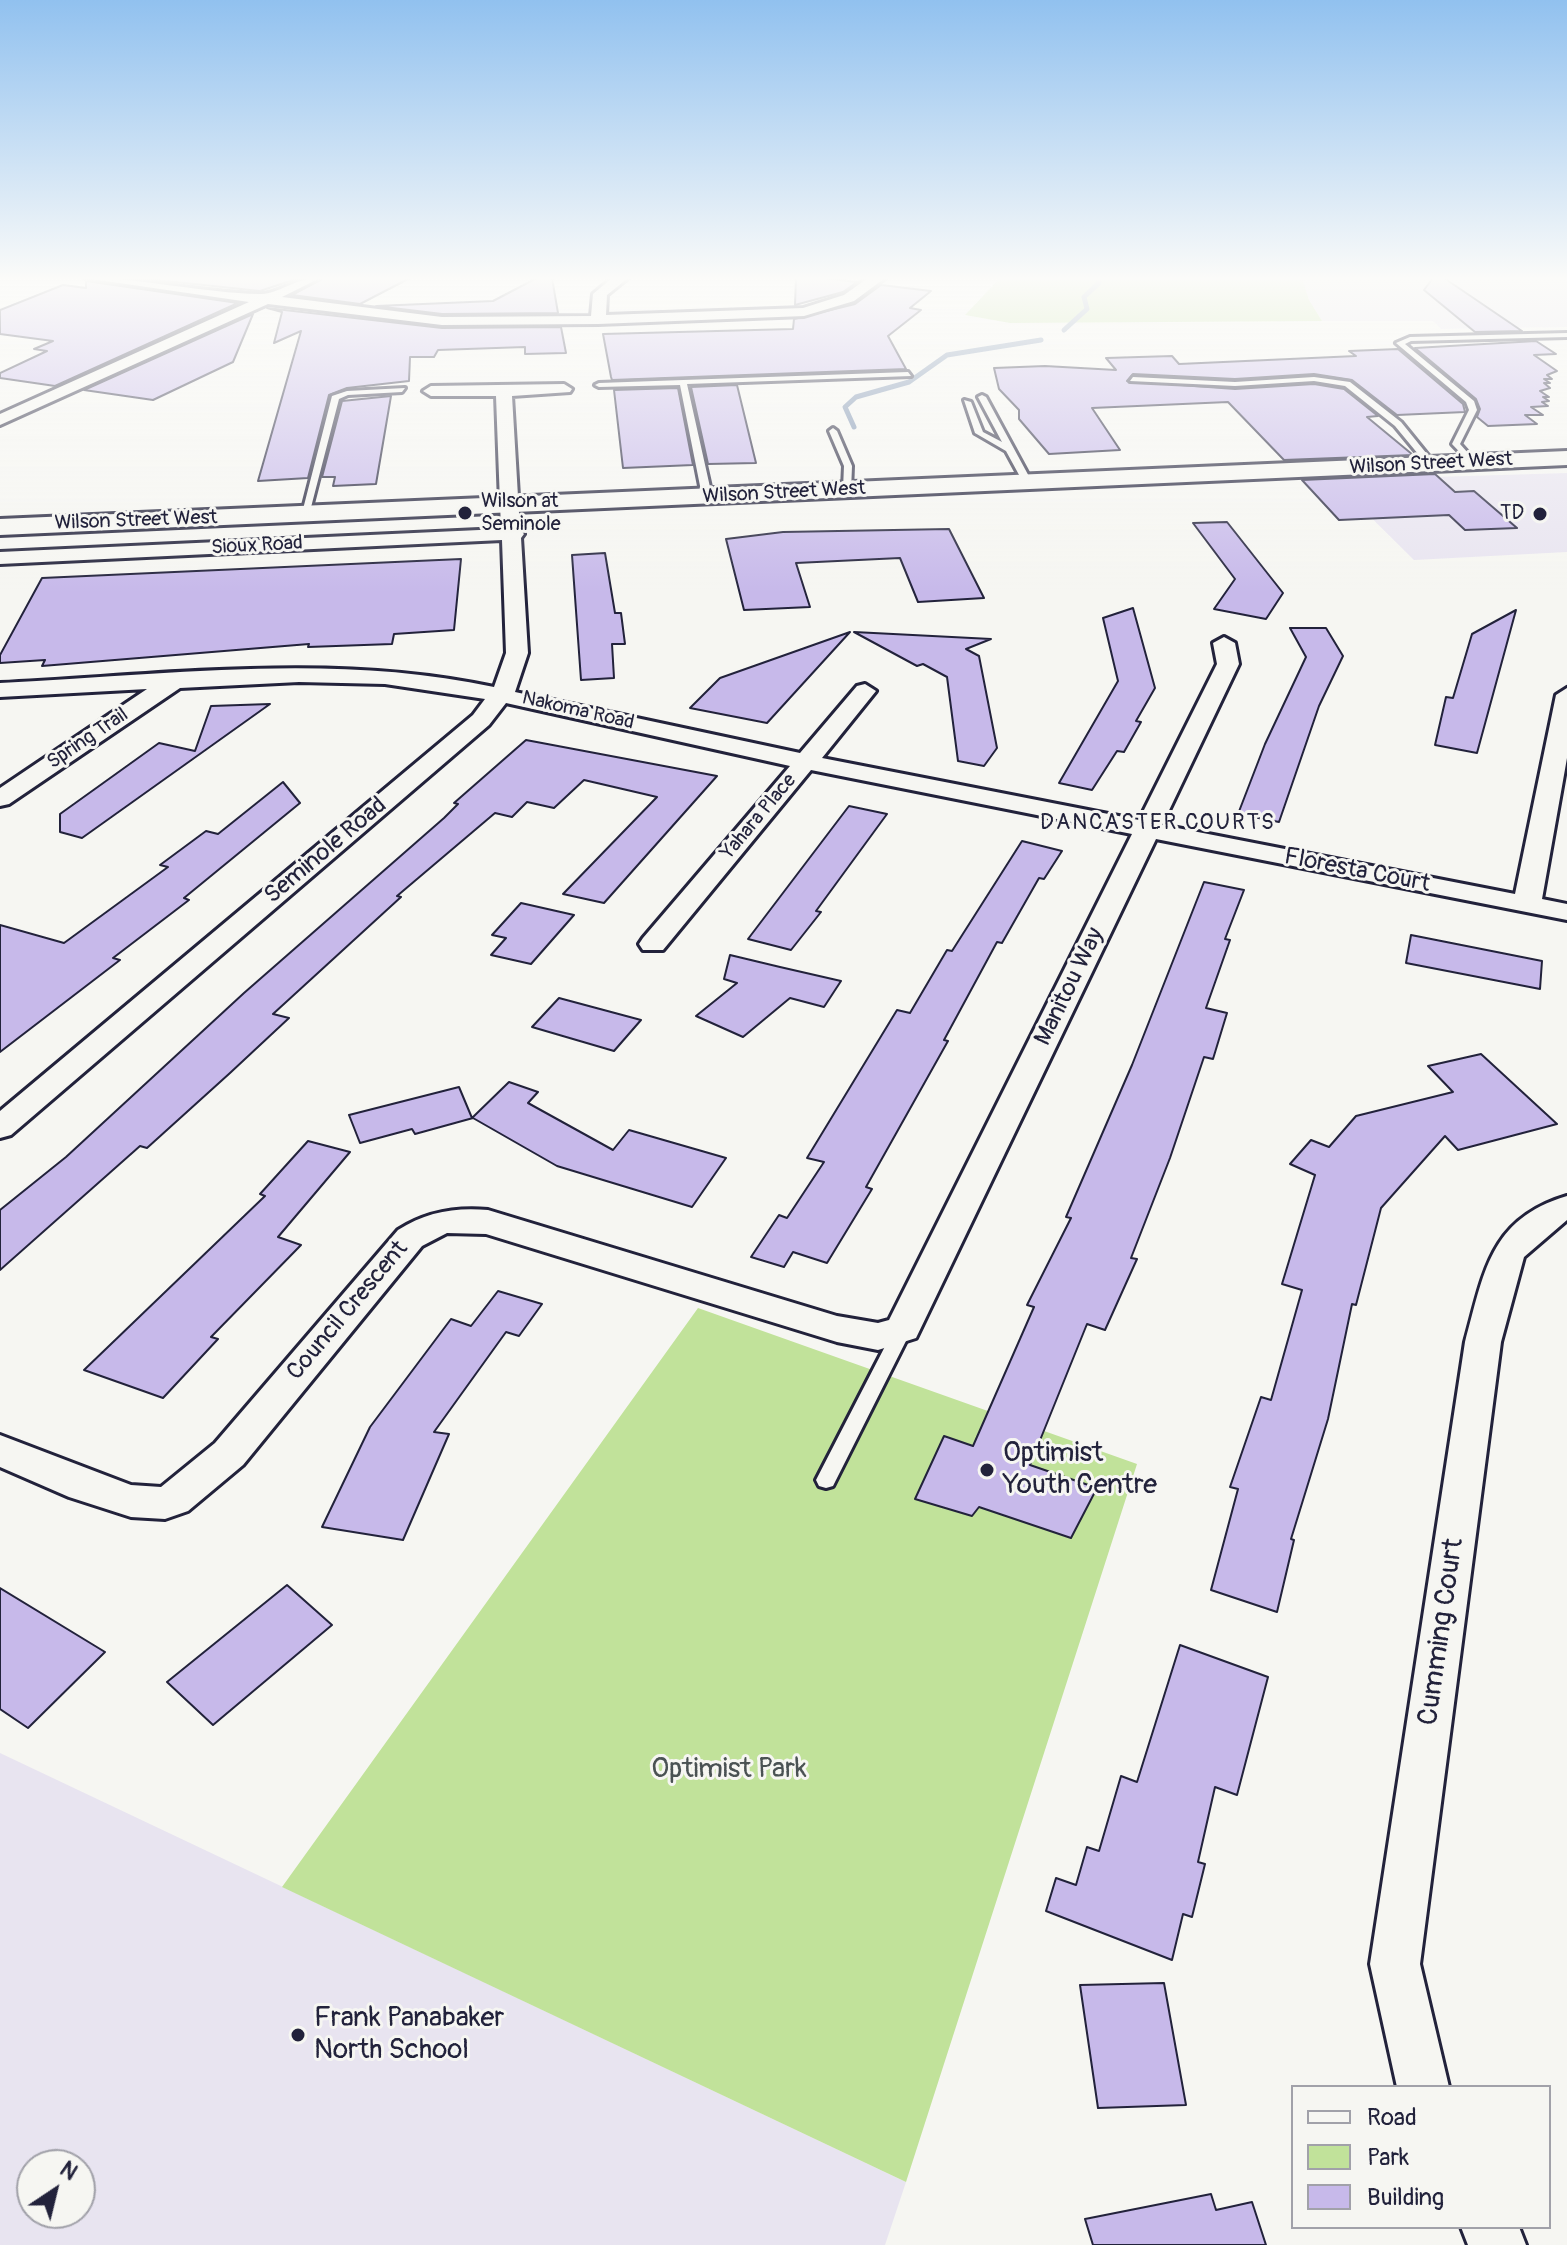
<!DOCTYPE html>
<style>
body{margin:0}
#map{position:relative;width:1567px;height:2245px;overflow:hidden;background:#f6f6f2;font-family:Pangolin,sans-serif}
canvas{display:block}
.legend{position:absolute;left:1291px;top:2085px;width:260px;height:144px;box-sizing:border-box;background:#f6f6f2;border:2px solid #a1a1a9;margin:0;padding:10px 14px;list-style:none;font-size:24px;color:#22223b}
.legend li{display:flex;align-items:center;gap:16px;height:40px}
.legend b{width:40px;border:2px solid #a1a1a9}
.north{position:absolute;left:16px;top:2149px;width:80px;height:80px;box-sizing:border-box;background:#f6f6f2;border:2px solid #a1a1a9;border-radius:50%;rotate:35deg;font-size:22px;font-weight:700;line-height:32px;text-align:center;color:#22223b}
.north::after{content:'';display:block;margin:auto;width:28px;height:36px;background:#22223b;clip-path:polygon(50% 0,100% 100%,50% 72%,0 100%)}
</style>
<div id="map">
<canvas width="1567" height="2245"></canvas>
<ul class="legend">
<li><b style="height:10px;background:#f6f6f2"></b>Road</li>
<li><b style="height:22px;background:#c1e29a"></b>Park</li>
<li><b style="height:22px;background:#c7b9ea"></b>Building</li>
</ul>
<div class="north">N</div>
</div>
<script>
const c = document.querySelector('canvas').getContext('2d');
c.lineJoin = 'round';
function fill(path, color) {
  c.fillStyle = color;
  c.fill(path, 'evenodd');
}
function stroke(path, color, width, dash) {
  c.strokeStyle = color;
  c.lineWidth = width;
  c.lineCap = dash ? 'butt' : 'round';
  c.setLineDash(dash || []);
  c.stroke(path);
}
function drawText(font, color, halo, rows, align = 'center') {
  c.font = font + ' Pangolin,sans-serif';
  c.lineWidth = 6;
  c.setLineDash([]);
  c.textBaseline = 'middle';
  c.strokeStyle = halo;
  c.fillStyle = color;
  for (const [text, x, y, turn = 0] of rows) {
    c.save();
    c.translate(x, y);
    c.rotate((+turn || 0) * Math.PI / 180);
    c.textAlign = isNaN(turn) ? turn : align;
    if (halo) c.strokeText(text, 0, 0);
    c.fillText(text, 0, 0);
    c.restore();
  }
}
const built = new Path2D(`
 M 1302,278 L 1567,278 L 1567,327 L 1441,329 L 1433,321 L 1322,321 L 1309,300 Z
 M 1567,473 L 1567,552 L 1414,560 L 1333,480 Z
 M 0,1753 L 906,2182 L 885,2245 L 0,2245 ZM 80,2165 L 80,2213 L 32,2213 L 32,2165 Z`);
const green = new Path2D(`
 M 1000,278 L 1302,278 L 1309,300 L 1322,321 L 1010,323 L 965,315 Z
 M 698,1308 L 1137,1464 L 906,2182 L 282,1887 Z`);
const stream = new Path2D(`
 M 1064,330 L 1087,309 L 1084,297 L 1099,283 L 1097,278
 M 854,427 L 845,407 L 856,397 L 909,382 L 947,355 L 1041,340`);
const building = new Path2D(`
 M 138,278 L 299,278 L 260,291 Z
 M 323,278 L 410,278 L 360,304 L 292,295 Z
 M 537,278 L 552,278 L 558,313 L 442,314 L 376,306 L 493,301 Z
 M 796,278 L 822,278 L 857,282 L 843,292 L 795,305 Z
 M 1433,278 L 1444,278 L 1522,331 L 1475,332 L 1424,290 Z
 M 86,281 L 238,303 L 55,386 L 0,378 L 0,373 L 47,351 L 34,349 L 53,341 L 0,334 L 0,310 L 63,285 L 86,288 Z
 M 881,285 L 931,291 L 910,308 L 921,310 L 888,336 L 906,369 L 612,380 L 611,377 L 603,334 L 793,329 L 794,319 L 855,304 Z
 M 267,308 L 442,328 L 561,327 L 566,353 L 525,354 L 525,347 L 438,350 L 434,357 L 410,357 L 409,381 L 347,388 L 329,395 L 308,478 L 258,481 L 301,331 L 274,343 L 282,312 Z
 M 253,314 L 233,362 L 153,400 L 84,390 Z
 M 1536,341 L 1556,354 L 1534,355 L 1557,371 L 1547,375 L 1552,379 L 1544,379 L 1550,383 L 1544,383 L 1550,388 L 1540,391 L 1549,397 L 1543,397 L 1549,401 L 1542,402 L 1548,406 L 1531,407 L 1543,415 L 1525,415 L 1537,424 L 1488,426 L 1477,417 L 1480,409 L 1476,399 L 1415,348 Z
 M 1398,349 L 1463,404 L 1465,412 L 1397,415 L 1352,380 L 1314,374 L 1235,379 L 1133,374 L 1127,381 L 1235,389 L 1314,384 L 1344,389 L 1378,416 L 1367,417 L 1413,455 L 1284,460 L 1228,402 L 1092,408 L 1120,450 L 1049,454 L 1019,419 L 1019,410 L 999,389 L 994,368 L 1045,366 L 1116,370 L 1106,358 L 1172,356 L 1179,364 L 1356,356 L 1349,351 Z
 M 737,385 L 756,463 L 708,464 L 691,387 Z
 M 678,388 L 693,465 L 623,468 L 614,390 Z
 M 391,396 L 376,484 L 333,486 L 335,477 L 322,477 L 342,401 Z
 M 1435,474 L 1455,492 L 1474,491 L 1517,528 L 1465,530 L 1449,515 L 1339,520 L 1302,480 Z
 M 1227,522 L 1283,593 L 1266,619 L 1214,609 L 1235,579 L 1193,523 Z
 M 949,529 L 984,598 L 918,602 L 900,558 L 796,563 L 810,607 L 744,610 L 726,539 L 783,532 Z
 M 605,553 L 615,613 L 621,613 L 625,644 L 612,644 L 614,678 L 581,680 L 572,555 Z
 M 461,559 L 454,630 L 394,634 L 392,644 L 308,647 L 309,644 L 42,666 L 45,660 L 0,663 L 0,655 L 42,578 Z
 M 1133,608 L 1155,688 L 1136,721 L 1141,722 L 1124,752 L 1117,751 L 1092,790 L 1059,783 L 1118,681 L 1103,618 Z
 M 1516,610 L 1477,753 L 1435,745 L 1446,697 L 1453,698 L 1472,634 Z
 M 1290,628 L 1326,628 L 1343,656 L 1319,706 L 1279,822 L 1238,814 L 1265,744 L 1306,657 Z
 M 850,632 L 767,723 L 690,708 L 720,678 Z
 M 854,632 L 991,639 L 966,649 L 979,656 L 997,748 L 984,766 L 958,761 L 947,677 L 923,664 L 917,666 Z
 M 270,704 L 82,838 L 60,832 L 60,814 L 159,743 L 195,751 L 211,706 Z
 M 526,740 L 717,776 L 604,903 L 563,894 L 657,797 L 584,780 L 554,808 L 527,802 L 512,817 L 495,813 L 397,896 L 401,897 L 273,1014 L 289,1018 L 230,1073 L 147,1148 L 140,1146 L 0,1270 L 0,1210 L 66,1157 L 244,993 L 444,818 L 458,804 L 454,803 Z
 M 283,782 L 300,803 L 184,898 L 189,900 L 113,958 L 120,960 L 0,1052 L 0,925 L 64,943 L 168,867 L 160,865 L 206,831 L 218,834 Z
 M 849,806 L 887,814 L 816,911 L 821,912 L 791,950 L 748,939 Z
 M 1022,841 L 1062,851 L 1044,879 L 1039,878 L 1002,943 L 997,942 L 944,1040 L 948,1041 L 866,1187 L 872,1189 L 827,1263 L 793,1252 L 784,1267 L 751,1257 L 779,1215 L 787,1218 L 824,1162 L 807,1158 L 897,1010 L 910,1013 L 947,950 L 952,951 Z
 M 1204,882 L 1244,890 L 1225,939 L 1230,940 L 1206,1008 L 1227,1013 L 1213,1059 L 1204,1057 L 1170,1158 L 1131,1258 L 1137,1259 L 1105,1330 L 1087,1324 L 1030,1465 L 1097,1488 L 1071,1538 L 979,1507 L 972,1516 L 915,1499 L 944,1436 L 973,1446 L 1034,1307 L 1027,1305 L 1071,1218 L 1066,1217 L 1132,1065 Z
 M 521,903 L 574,915 L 531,964 L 491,955 L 506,938 L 492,935 Z
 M 1411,935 L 1542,961 L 1540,989 L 1406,963 Z
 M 730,955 L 780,967 L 841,981 L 824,1007 L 790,998 L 743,1037 L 696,1016 L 737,983 L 724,979 Z
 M 559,998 L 641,1020 L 614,1051 L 532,1027 Z
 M 1481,1054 L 1557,1124 L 1458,1150 L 1445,1136 L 1381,1208 L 1356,1305 L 1352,1304 L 1328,1419 L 1291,1539 L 1294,1540 L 1277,1612 L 1211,1590 L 1238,1489 L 1230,1487 L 1261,1397 L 1271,1400 L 1302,1290 L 1282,1284 L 1315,1175 L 1290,1164 L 1311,1140 L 1329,1147 L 1356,1116 L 1453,1092 L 1428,1066 Z
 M 509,1082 L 538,1092 L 528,1103 L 613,1150 L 629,1130 L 726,1158 L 692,1207 L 557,1166 L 473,1118 L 415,1134 L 412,1129 L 360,1143 L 349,1115 L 459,1087 L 472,1118 Z
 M 308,1141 L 350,1152 L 278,1237 L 301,1245 L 211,1337 L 218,1339 L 163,1398 L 84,1370 L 265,1196 L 260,1194 Z
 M 498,1291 L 542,1304 L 519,1336 L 506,1332 L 434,1432 L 449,1434 L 403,1540 L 322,1527 L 370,1427 L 451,1319 L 471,1326 Z
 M 287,1585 L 332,1625 L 213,1725 L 167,1682 Z
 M 0,1588 L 105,1652 L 28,1728 L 0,1709 Z
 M 1180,1645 L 1268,1677 L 1237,1795 L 1215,1787 L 1198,1862 L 1205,1864 L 1192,1917 L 1183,1914 L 1172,1960 L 1046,1911 L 1056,1878 L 1076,1885 L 1087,1847 L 1099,1851 L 1121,1776 L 1137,1782 Z
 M 1164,1983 L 1186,2105 L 1098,2108 L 1080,1985 Z
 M 1211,2194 L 1216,2210 L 1252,2202 L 1266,2245 L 1093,2245 L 1085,2219 Z`);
const lane = new Path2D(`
 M 1567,333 L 1567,337 L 1411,341 L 1405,344 L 1474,401 L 1477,410 L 1460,444 L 1476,462 L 1472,465 L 1452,444 L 1469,410 L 1466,402 L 1396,343 L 1410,337 Z
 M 908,372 L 911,376 L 687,384 L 712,496 L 707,499 L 702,496 L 680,385 L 599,387 L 595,385 L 599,383 Z
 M 1133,377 L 1235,382 L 1314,377 L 1350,382 L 1401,422 L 1435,464 L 1428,466 L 1395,426 L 1345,386 L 1314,381 L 1235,386 L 1130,381 Z
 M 405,388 L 402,392 L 348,395 L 339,399 L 309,515 L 301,517 L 332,396 L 347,391 Z
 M 982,395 L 986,397 L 1032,482 L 1030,484 L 1024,484 L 1006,451 L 975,433 L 964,400 L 971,402 L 983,432 L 1002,442 L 978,397 Z
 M 833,428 L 837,431 L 852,466 L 851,491 L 843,489 L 844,466 L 829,431 Z
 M 903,1322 L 909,1324 L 912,1329 L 836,1480 L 833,1486 L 826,1488 L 819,1486 L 816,1480 L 894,1329 L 897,1324 Z`);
const street = new Path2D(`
 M 85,278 C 144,278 202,293 260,294 C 277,295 294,278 320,278 L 282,297 L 442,317 L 591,316 L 593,294 L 612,278 L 628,278 L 607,295 L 606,315 L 803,308 L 844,295 L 868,278 L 885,278 L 854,301 L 804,316 L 598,324 L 442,325 L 268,304 L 0,425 L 0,414 L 249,302 Z
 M 564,384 L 572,389 L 570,392 L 512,396 L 520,530 L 524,534 L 521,538 L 528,653 L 515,692 L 800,753 L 857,686 L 865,684 L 876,691 L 822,758 L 1139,820 L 1217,664 L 1213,643 L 1224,637 L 1235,643 L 1239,664 L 1162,825 L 1515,894 L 1556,695 L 1567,688 L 1567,758 L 1542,899 L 1567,904 L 1567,920 L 1156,839 L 916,1338 L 878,1350 L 837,1342 L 486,1234 L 447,1233 L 422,1246 L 243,1465 L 188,1511 L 165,1519 L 131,1517 L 69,1497 L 0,1467 L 0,1435 L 131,1485 L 161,1487 L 215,1443 L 398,1230 C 426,1212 455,1207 488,1210 L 837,1316 L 878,1323 L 889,1320 L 1132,834 L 811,770 L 663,950 L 643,950 L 639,944 L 643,938 L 790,766 L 506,703 L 489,725 L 11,1135 L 0,1138 L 0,1111 L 473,715 L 485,699 L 385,684 L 299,682 L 180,688 L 9,804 L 0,806 L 0,788 L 147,689 L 0,697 L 0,683 C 164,675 333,652 494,687 L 506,653 L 502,540 L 0,564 L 0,552 L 501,529 L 496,396 L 431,396 L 423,391 L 431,386 Z
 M 1567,1196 L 1567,1220 L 1524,1257 L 1501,1342 L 1420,1964 L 1449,2087 L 1397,2087 L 1370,1964 L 1465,1342 C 1484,1274 1489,1219 1567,1196 Z
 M 1461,2227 L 1519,2227 L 1526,2245 L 1468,2245 Z`);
const secondary = new Path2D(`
 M 1567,451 L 1567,465 L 0,535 L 0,519 Z`);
const markers = [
 [465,513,8,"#22223b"],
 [1540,514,8,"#22223b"],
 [987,1470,8,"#22223b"],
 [298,2035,8,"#22223b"]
];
const farStreetnames = [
 ["Wilson Street West",1431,464,-3],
 ["Wilson Street West",784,493,-3],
 ["Wilson Street West",136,521,-2],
 ["Sioux Road",257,546,-3],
 ["Nakoma Road",578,711,13],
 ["Spring Trail",88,739,-34],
 ["Yahara Place",759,817,-50]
];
const farPoinames = [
 ["Wilson at",481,502],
 ["Seminole",481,525],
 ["TD",1524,514,"right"]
];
const farNeighbourhoodnames = [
 ["DANCASTER COURTS",1158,823]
];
const streetNames = [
 ["Seminole Road",326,851,-40],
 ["Floresta Court",1357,871,11],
 ["Manitou Way",1070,987,-64],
 ["Council Crescent",348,1311,-50]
];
const nearPoinames = [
 ["Optimist",1003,1454],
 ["Youth Centre",1003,1486],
 ["Frank Panabaker",314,2019],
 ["North School",314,2051]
];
const nearStreetnames = [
 ["Cumming Court",1442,1632,-82]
];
const nearParknames = [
 ["Optimist Park",729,1770]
];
fill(built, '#e8e4f0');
fill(green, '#c1e29a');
stroke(stream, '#778dad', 5);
fill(building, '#c7b9ea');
stroke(building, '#22223b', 2);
stroke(lane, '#22223b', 6);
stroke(street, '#22223b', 6);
stroke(secondary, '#22223b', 6);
fill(lane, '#f6f6f2');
fill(street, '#f6f6f2');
fill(secondary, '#f6f6f2');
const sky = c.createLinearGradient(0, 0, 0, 593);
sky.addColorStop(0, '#91c1ef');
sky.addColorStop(0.47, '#fbfbf9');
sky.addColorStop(1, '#fbfbf900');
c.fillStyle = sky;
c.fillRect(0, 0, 1567, 593);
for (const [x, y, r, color] of markers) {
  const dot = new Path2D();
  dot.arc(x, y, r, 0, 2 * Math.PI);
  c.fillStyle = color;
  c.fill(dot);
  stroke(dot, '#f6f6f2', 3);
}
drawText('20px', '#22223b', '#f6f6f2', farStreetnames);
drawText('20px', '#22223b', '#f6f6f2', farPoinames, 'left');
c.letterSpacing = '2px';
drawText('22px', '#22223b', '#f6f6f2', farNeighbourhoodnames);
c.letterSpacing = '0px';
drawText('24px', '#22223b', '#f6f6f2', streetNames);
drawText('28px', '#22223b', '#f6f6f2', nearPoinames, 'left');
drawText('28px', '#22223b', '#f6f6f2', nearStreetnames);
drawText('28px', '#4a5253', '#f6f6f2', nearParknames);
</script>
